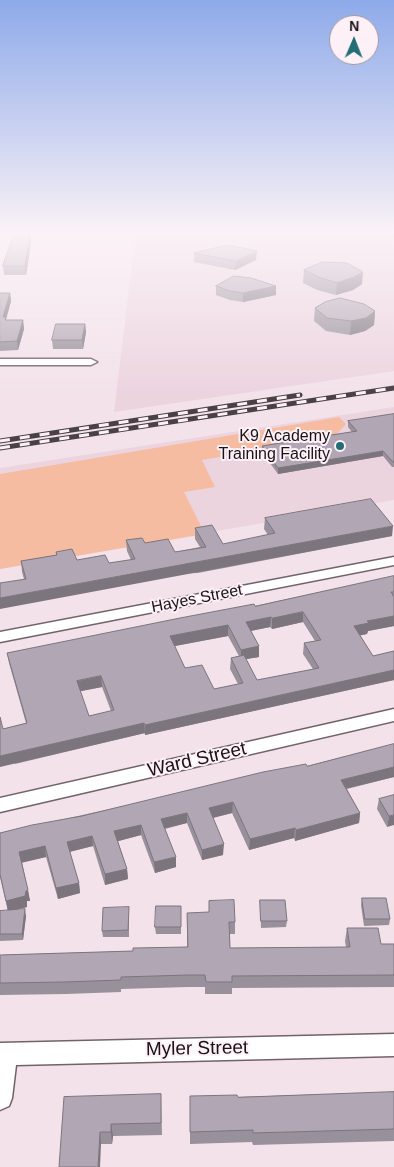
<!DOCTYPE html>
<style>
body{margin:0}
#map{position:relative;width:394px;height:1167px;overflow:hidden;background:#f3e2ea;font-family:Helvetica,sans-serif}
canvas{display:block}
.north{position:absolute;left:329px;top:15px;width:50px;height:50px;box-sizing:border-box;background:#fef0f7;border:1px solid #a2989d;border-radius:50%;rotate:1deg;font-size:14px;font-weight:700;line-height:20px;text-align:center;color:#191316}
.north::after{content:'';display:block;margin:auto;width:18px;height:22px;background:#236e74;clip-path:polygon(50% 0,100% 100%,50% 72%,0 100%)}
</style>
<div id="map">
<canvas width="394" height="1167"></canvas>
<div class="north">N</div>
</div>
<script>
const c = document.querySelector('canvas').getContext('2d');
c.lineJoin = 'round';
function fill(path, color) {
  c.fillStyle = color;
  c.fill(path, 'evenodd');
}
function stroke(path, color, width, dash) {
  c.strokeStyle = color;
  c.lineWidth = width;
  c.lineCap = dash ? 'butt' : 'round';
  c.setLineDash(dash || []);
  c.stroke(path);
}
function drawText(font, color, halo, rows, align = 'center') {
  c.font = font + ' Helvetica,sans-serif';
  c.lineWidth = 4;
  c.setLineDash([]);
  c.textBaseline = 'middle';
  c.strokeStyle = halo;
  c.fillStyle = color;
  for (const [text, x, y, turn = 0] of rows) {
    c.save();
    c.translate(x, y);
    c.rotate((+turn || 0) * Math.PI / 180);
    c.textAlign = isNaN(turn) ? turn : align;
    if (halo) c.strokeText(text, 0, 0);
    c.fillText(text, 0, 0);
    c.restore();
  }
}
const built = new Path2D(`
 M 136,231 L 394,231 L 394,371 L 114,412 Z
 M 394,407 L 394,500 L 0,569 L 0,468 Z`);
const green = new Path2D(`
 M 339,417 L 346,424 L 333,438 L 202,460 L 215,487 L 184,492 L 205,534 L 0,569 L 0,474 Z`);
const service = new Path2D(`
 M 389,231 L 393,231 L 394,236 Z`);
const minor = new Path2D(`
 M 0,359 L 91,359 L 97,362 L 91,365 L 0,365 Z
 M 394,557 L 394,565 L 0,642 L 0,632 Z
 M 394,709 L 394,721 L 0,812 L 0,798 Z
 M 394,1034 L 394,1056 L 16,1065 L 12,1098 L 9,1106 L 0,1110 L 0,1043 Z`);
const rail = new Path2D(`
 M 0,441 L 300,395
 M 0,448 L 394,388`);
const wall = new Path2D(`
 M 15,231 L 30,231 L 31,243 L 26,275 L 4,275 L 3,266 Z
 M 194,253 L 256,260 L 235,270 L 194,262 Z
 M 304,270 L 362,284 L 353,290 L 336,295 L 317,290 L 303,283 Z
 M 216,286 L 276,286 L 276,295 L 243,302 L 230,300 L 216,295 Z
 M 0,293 L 10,293 L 11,301 L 6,320 L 23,320 L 24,329 L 18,350 L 0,351 Z
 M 315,308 L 375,311 L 374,325 L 365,331 L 350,335 L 326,331 L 314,321 Z
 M 85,324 L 86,332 L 83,349 L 53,349 L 52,340 Z
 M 394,414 L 394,467 L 392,467 L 383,456 L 278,474 L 262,452 L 262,446 L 352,432 L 348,427 L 348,421 Z
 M 265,518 L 392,536 L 198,573 L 24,579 L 22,572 L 21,561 L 56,555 L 56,552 L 77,560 L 109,563 L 131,560 L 127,551 L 126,540 L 145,543 L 175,552 L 200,547 L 195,539 L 195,528 L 223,544 L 268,535 L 264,529 Z
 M 394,576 L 394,626 L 368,631 L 367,634 L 360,635 L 373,656 L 394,651 L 394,680 L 145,735 L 145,733 L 15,764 L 3,729 L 26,723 L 9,663 L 7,653 L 255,606 ZM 303,622 L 315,641 L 304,643 L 303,654 L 313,669 L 257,680 L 246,659 L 259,657 L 251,631 L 270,627 L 272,629 ZM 228,636 L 239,656 L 231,658 L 230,669 L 238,684 L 214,689 L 185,668 L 174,646 ZM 102,687 L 111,711 L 89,716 L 80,691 Z
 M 394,744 L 394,777 L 347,789 L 360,813 L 359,823 L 295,841 L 294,838 L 249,850 L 232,813 L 213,818 L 223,855 L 202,860 L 187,823 L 165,829 L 176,867 L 155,873 L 141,835 L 118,841 L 127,869 L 128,879 L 105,885 L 93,846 L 70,852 L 79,883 L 80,893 L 58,899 L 46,857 L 22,862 L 30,901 L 27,901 L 27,907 L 13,910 L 26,916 L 23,940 L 0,941 L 0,911 L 8,911 L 0,877 L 0,833 L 307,766 Z
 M 394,795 L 387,827 L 377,809 L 379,799 Z
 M 362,898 L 390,919 L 389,925 L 364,926 L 361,905 Z
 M 260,900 L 287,921 L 286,927 L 261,928 Z
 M 181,906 L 181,934 L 156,934 L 155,927 Z
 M 187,913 L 235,922 L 235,934 L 230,934 L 230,948 L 346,947 L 345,941 L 347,928 L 381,944 L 394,944 L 394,987 L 232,988 L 232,994 L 205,994 L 205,987 L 188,987 L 121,989 L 121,992 L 66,994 L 0,995 L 0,955 L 133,951 L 187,947 Z
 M 129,914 L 129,937 L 103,937 L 102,931 Z
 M 394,1092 L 394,1141 L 253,1145 L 252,1142 L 190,1144 L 190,1096 L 238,1097 Z
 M 161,1094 L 162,1135 L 113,1136 L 112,1144 L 101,1144 L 64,1097 Z`);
const shadedWall = new Path2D(`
 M 29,231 L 30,231 L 31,243 L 26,275 L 25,266 L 28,235 Z
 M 257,251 L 256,260 L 235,270 L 236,261 Z
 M 363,272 L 362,284 L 353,290 L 336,295 L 337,283 Z
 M 276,286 L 276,295 L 243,302 L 243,293 Z
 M 10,293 L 11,301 L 6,319 L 7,326 L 3,317 Z
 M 375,311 L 374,325 L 365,331 L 350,335 L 351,321 Z
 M 23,320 L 24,329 L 18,350 L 17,341 Z
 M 85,324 L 86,332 L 83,349 L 82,340 Z
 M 383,451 L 383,456 L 278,474 L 278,468 Z
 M 393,526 L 392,536 L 0,609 L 0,598 Z
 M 303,612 L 303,622 L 272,629 L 272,618 Z
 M 394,616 L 394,626 L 368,631 L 367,634 L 353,637 L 354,626 L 367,621 Z
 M 271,617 L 270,627 L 245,632 L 246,622 Z
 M 228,625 L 228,636 L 170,647 L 170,636 Z
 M 259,646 L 259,657 L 241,660 L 241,650 Z
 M 394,670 L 394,680 L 145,735 L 145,725 Z
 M 101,676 L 102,687 L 77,692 L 77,681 Z
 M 144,723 L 145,733 L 0,767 L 0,756 Z
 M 394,767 L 394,777 L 340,790 L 341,780 Z
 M 233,802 L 232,813 L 208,819 L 209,808 Z
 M 187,813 L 187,823 L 162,829 L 161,819 Z
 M 360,813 L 359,823 L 295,841 L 296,830 Z
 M 394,815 L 394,825 L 387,827 L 389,816 Z
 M 141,825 L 141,835 L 115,842 L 114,831 Z
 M 295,828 L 294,838 L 249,850 L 250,839 Z
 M 92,836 L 93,846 L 68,852 L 67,842 Z
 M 224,844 L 223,855 L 202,860 L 202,850 Z
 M 45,846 L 46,857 L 21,863 L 19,852 Z
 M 176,857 L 176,867 L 155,873 L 154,862 Z
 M 127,869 L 128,879 L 105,885 L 105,874 Z
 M 79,883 L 80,893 L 58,899 L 56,888 Z
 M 28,890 L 30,901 L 27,901 L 27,907 L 8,912 L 6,901 Z
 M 25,909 L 26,916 L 23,940 L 22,934 Z
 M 111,1124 L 113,1136 L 112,1144 L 111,1132 Z
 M 100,1132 L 101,1144 L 100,1167 L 98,1167 Z`);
const building = new Path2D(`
 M 15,231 L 29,231 L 28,235 L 30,235 L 25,266 L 3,266 Z
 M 228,245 L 257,251 L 236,261 L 194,253 Z
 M 323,262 L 347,263 L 363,272 L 354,277 L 337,283 L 318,277 L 304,270 Z
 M 234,276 L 251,278 L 276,286 L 243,293 L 230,291 L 216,286 Z
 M 0,293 L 10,293 L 3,317 L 6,317 L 5,320 L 23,320 L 17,341 L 0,342 Z
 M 340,298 L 364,304 L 375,311 L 366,318 L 351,321 L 327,318 L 315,308 L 325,302 Z
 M 56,324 L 85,324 L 82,340 L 52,340 Z
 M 394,414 L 394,462 L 393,462 L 383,451 L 278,468 L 262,446 L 357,431 L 348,421 Z
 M 371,499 L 393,526 L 0,598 L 0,583 L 26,579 L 21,561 L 57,555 L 56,552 L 72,549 L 77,560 L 105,555 L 109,563 L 135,559 L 126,540 L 142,538 L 145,543 L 168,539 L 175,552 L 206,547 L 195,528 L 212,525 L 223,544 L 275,533 L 265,518 Z
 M 394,576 L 394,592 L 391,592 L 394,597 L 394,616 L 367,621 L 369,623 L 354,626 L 373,656 L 394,651 L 394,670 L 145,725 L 144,723 L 0,756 L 0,717 L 3,729 L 27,723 L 7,653 L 180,618 L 254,604 L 255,606 ZM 303,612 L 321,640 L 304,643 L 319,668 L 257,680 L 244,655 L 231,658 L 243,683 L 214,689 L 202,665 L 185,668 L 170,636 L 228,625 L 241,650 L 259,646 L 246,622 L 271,617 L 272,618 ZM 101,676 L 114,710 L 89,716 L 77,681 Z
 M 394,744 L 394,767 L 341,780 L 360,813 L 296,830 L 295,828 L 250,839 L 233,802 L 209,808 L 224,844 L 202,850 L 187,813 L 161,819 L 176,857 L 154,862 L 141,825 L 114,831 L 127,869 L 105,874 L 92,836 L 67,842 L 79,883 L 56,888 L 45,846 L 19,852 L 28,890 L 26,891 L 25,896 L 6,901 L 0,874 L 0,833 L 32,825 L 82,816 L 263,772 L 306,764 L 307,766 Z
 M 394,795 L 394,815 L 389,816 L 379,799 Z
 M 362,898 L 386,898 L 390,919 L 365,919 Z
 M 234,900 L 235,922 L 229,922 L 230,948 L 350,947 L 347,928 L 378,928 L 381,944 L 394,944 L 394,975 L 232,976 L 232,982 L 206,982 L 205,975 L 188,975 L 121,977 L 121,980 L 64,982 L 0,983 L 0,955 L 133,951 L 133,948 L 188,947 L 187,913 L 209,912 L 209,901 Z
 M 260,900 L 285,900 L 287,921 L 261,921 Z
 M 156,906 L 181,906 L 181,927 L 155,927 Z
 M 129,907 L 128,930 L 102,931 L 103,908 Z
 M 25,909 L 22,934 L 0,934 L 0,911 Z
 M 394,1092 L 394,1129 L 253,1133 L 253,1130 L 190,1132 L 190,1096 L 237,1095 L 238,1097 Z
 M 161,1094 L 161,1123 L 111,1124 L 111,1132 L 100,1132 L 98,1167 L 59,1167 L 64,1097 Z`);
const markers = [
 [340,446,5,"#236e74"]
];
const poiNames = [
 ["K9 Academy",330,437],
 ["Training Facility",330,455]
];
const streetNames = [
 ["Hayes Street",197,599,-11]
];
const nearStreetnames = [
 ["Ward Street",197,760,-13],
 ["Myler Street",197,1049,-1]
];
fill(built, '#ecd4df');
fill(green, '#f6bca2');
stroke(service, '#716369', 2);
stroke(minor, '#716369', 3);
fill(service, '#fff');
fill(minor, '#fff');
stroke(rail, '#494145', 5);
stroke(rail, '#fef0f7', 3, [10]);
fill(wall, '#98909b');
fill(shadedWall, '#7c757e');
fill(building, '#b1a7b4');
stroke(building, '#7c757e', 1);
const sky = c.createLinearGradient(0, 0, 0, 394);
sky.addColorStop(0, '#8eaaea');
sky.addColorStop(0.59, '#faf2f6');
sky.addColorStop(1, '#faf2f600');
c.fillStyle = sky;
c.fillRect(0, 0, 394, 394);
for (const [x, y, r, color] of markers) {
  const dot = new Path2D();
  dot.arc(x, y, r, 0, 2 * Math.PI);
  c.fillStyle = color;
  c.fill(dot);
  stroke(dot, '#fef0f7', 2);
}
drawText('16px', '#191316', '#fef0f7', poiNames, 'right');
drawText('16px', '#191316', '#fef0f7', streetNames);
drawText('19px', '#191316', '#fef0f7', nearStreetnames);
</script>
